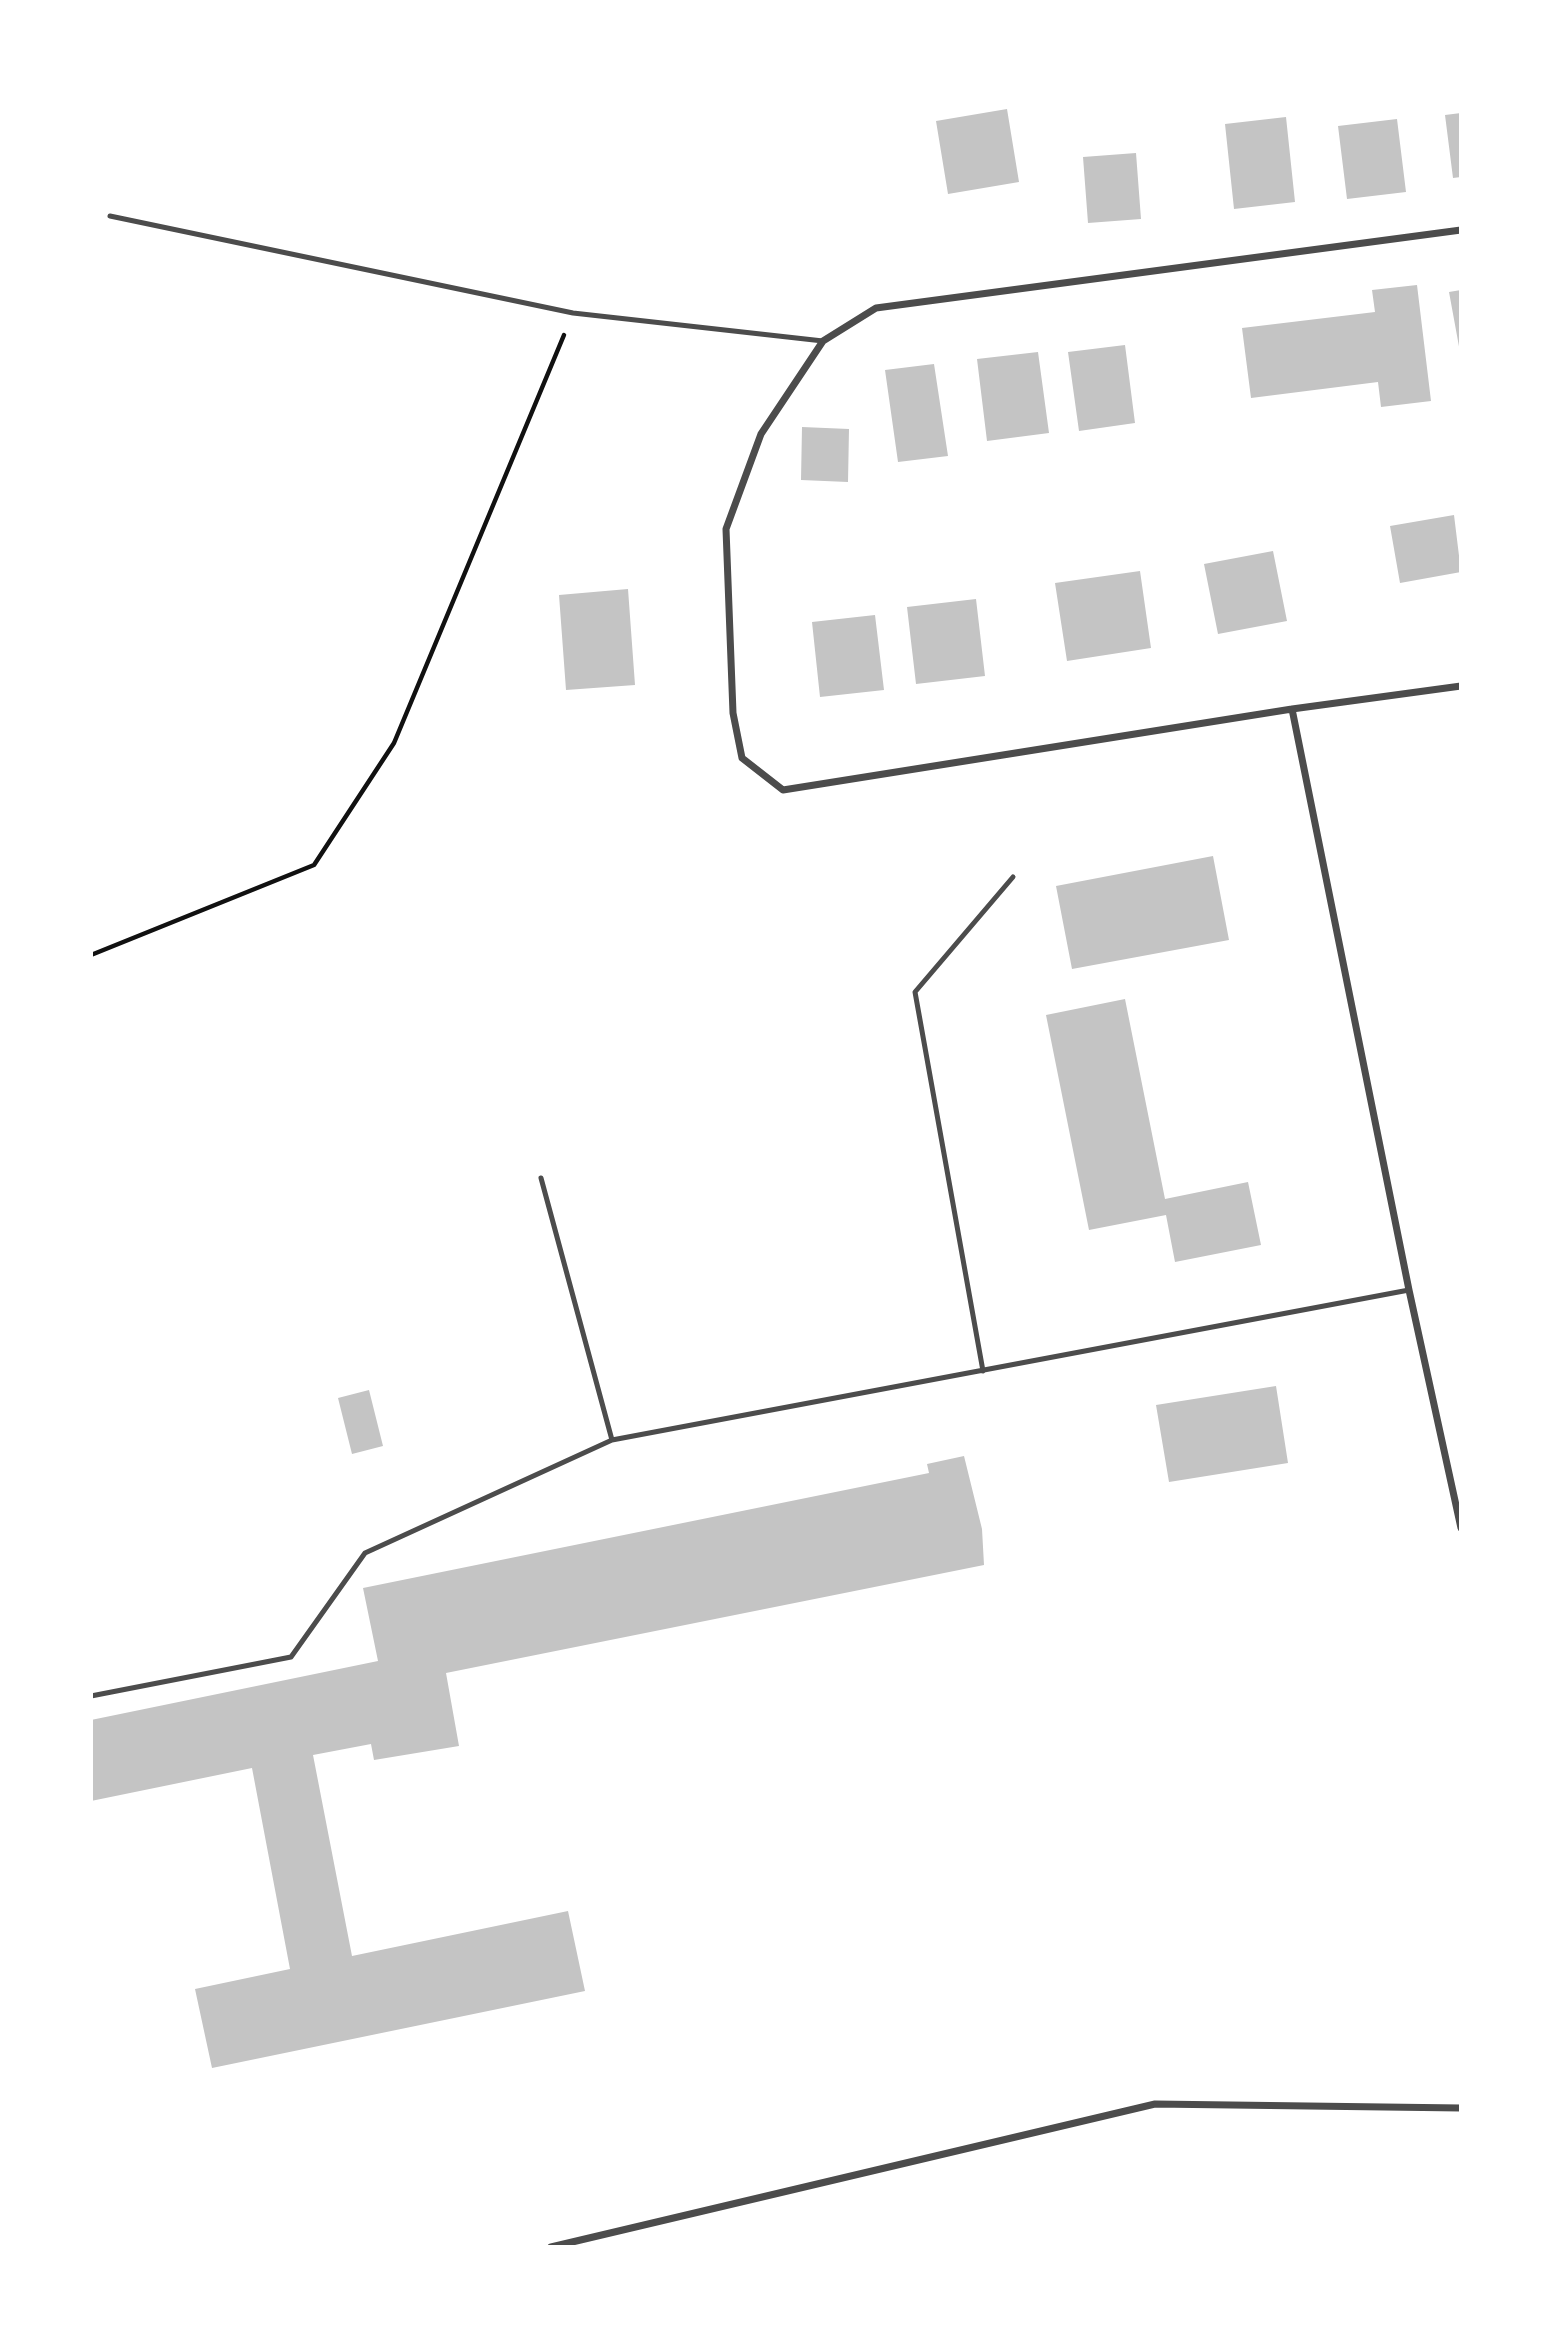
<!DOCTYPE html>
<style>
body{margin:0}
#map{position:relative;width:1552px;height:2338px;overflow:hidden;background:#fff;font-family:"Golos Text",sans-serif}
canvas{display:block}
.frame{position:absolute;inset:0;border:93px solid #fff;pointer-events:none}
</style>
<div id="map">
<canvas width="1552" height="2338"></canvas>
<div class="frame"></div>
</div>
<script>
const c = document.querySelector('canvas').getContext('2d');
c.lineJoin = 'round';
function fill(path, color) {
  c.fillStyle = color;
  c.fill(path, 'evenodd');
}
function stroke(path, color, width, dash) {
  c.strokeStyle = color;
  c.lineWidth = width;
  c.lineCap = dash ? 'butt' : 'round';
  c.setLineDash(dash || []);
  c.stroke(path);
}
const building = new Path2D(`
 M 1007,109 L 1019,182 L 948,194 L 936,121 Z
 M 1461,113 L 1461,177 L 1453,178 L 1445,115 Z
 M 1286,117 L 1295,202 L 1234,209 L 1225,124 Z
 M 1397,119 L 1406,192 L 1347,199 L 1338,126 Z
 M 1136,153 L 1141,219 L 1088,223 L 1083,157 Z
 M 1417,285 L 1431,401 L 1381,407 L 1378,382 L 1251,398 L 1242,328 L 1375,312 L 1372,290 Z
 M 1461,290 L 1461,352 L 1460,352 L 1449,292 Z
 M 1125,345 L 1135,423 L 1079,431 L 1068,352 Z
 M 1038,352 L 1049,433 L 987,441 L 977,359 Z
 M 934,364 L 948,456 L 898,462 L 885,370 Z
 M 802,427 L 849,429 L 848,482 L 801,480 Z
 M 1454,515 L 1461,572 L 1400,583 L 1390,526 Z
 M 1273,551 L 1287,621 L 1218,634 L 1204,564 Z
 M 1140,571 L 1151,648 L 1067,661 L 1055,583 Z
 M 628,589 L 635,685 L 566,690 L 559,595 Z
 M 976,599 L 985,676 L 916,684 L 907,607 Z
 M 875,615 L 884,690 L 820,697 L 812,622 Z
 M 1213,856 L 1229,940 L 1072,969 L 1056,886 Z
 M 1125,999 L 1165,1199 L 1248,1182 L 1261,1245 L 1175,1262 L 1166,1215 L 1089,1230 L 1046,1015 Z
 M 1276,1386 L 1288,1463 L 1169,1482 L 1156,1405 Z
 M 369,1390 L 383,1446 L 352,1454 L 338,1398 Z
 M 964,1456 L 982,1529 L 984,1565 L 446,1673 L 459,1746 L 374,1760 L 371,1744 L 313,1755 L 352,1956 L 568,1911 L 585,1991 L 212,2068 L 195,1989 L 290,1969 L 252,1768 L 91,1801 L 91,1720 L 378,1661 L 363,1588 L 929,1473 L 927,1464 Z`);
const path = new Path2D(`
 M 91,955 L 314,865 L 394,743 L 564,335`);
const service = new Path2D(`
 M 110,216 L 573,313 L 823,341
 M 541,1178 L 612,1440
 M 983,1371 L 915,992 L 1013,877
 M 91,1696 L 291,1657 L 365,1553 L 612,1440 L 1409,1290`);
const minor = new Path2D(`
 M 1461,230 L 876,308 L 823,341 L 761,434 L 726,529 L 733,713 L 742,758 L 783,790 L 1292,709 L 1461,686
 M 1292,709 L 1409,1290 L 1461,1528
 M 551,2247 L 1155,2104 L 1461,2108`);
fill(building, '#c4c4c4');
stroke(path, '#111', 4.5);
stroke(service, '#4c4c4c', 5);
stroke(minor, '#4c4c4c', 7);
</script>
